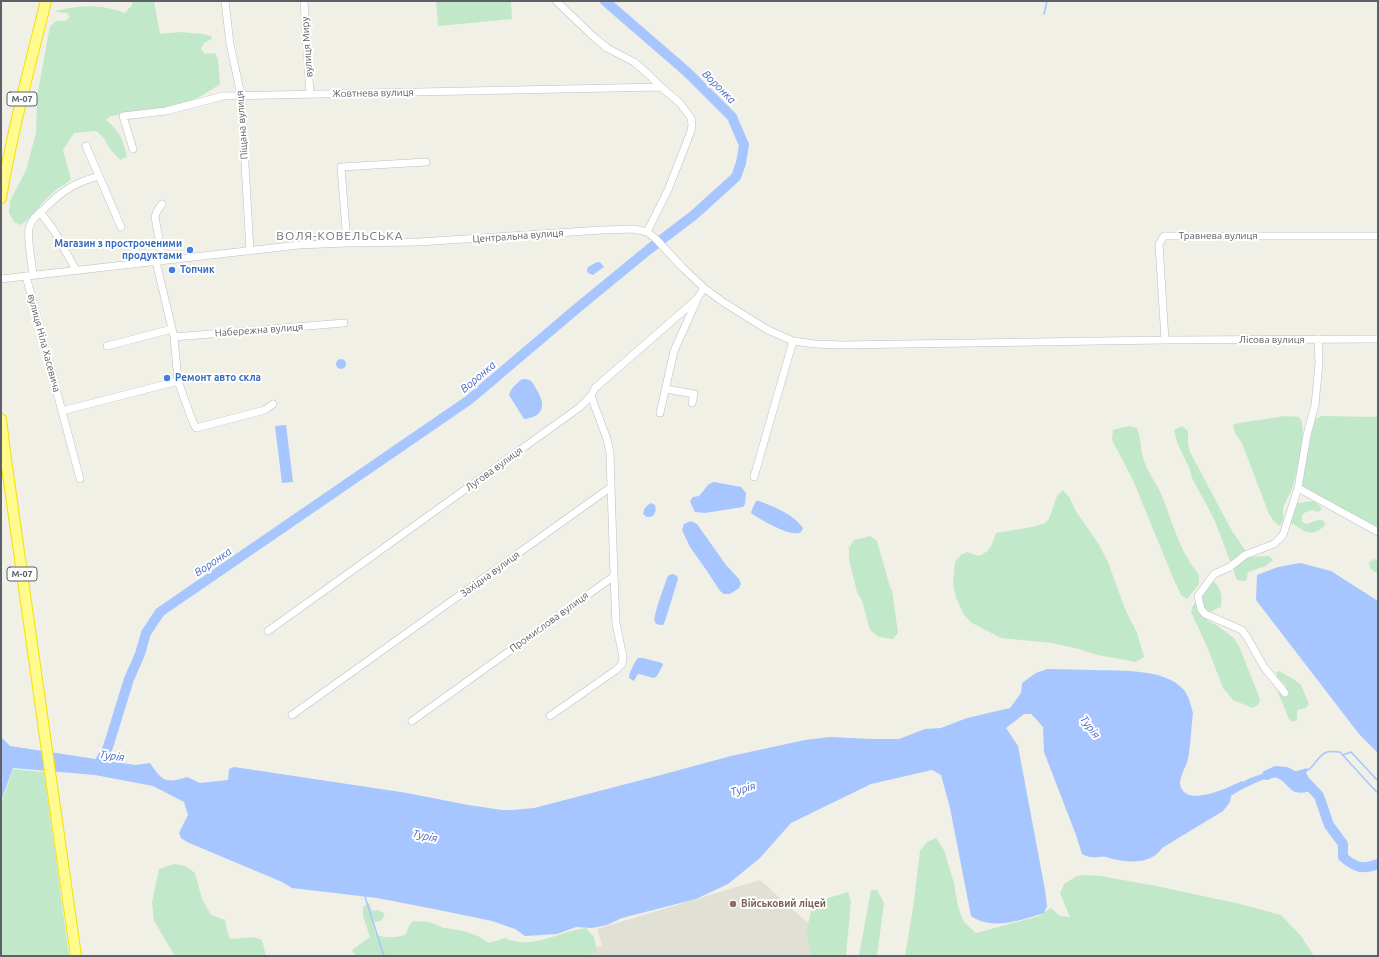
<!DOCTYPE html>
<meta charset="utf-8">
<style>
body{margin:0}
#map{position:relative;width:1379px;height:957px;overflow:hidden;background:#f0f0e6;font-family:Ubuntu,sans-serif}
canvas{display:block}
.frame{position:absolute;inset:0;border:2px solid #5d6067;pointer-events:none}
</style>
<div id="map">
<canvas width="1379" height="957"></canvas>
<div class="frame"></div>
</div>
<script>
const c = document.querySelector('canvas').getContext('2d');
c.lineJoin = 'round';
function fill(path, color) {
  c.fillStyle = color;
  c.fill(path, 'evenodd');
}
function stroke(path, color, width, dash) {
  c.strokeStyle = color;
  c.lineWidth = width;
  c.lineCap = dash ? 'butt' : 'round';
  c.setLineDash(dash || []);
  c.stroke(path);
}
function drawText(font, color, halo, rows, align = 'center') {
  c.font = font + ' Ubuntu,sans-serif';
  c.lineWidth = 4;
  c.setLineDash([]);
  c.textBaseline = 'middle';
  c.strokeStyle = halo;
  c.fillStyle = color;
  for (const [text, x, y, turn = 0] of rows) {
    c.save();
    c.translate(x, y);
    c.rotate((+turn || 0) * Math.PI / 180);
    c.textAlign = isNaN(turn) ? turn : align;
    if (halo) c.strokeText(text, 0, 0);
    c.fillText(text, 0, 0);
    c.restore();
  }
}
const education = new Path2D(`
 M 760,880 L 815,929 L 815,956 L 565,956 L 602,945 L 597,929 Z`);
const green = new Path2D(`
 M 132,1 L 154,1 L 160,34 L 181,32 L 203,34 L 211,36 L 212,39 L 204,43 L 201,49 L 205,54 L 215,53 L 218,60 L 220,84 C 208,92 195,100 182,105 C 170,110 149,112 136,115 C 127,116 113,112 106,120 C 121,133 123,139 127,157 L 120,160 L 110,149 L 104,138 L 96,131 L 74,133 L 63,150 L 71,179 C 67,184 61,186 56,190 C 43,200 34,215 21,225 L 14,222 L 9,213 L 10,201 L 26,170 L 36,133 L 37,97 L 50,26 L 56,21 L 65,21 L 70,17 L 67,13 L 57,12 L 55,11 C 81,5 99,4 125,13 L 132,5 Z
 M 436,1 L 511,1 L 512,19 L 438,26 Z
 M 1285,416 L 1299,417 C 1309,427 1296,475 1292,489 C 1290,494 1286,500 1284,505 C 1281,514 1287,516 1280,526 L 1274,522 L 1269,514 L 1242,443 L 1235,433 L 1233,425 L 1239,423 Z
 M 1321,416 L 1378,417 L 1378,527 L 1334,504 L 1303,486 L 1302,481 L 1314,420 Z
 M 1129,426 L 1137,428 C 1141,438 1140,447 1143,458 C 1147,471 1157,484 1162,496 C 1172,521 1181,555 1199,574 L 1199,584 L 1187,599 L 1181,595 L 1174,580 L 1132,478 L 1112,440 L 1113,430 Z
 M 1182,426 L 1188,431 L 1188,444 L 1190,452 L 1232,531 L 1250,557 L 1269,556 L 1273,560 L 1266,566 L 1248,572 L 1246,581 L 1237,580 L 1220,534 L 1213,517 L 1192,478 L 1189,467 L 1178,445 L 1174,430 Z
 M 1063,490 L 1069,497 L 1077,513 L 1098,543 L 1108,562 L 1125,609 L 1137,633 L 1144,657 L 1136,662 L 1098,655 L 1075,648 L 1052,643 L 1001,638 L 972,623 L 964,615 L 956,598 L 953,584 L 955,562 L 961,555 L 967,552 L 979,556 C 991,551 992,545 996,533 L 1032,527 L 1045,523 L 1049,519 L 1057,496 Z
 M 1313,501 L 1319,505 L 1322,509 L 1318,512 L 1312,510 L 1304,513 L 1302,516 L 1302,522 L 1307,524 C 1313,522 1318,518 1324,521 L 1325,525 C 1311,540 1303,530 1290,522 L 1291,507 L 1298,503 Z
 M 870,536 L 877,541 L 890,587 L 892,590 L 898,633 L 893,639 L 879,637 L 870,630 L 862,601 L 857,592 L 849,559 L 849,548 L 854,540 Z
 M 1375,559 L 1378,560 L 1378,574 L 1370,568 L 1369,562 Z
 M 1212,582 L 1214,582 C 1222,587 1222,599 1221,607 C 1214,610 1207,612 1207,620 L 1218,626 L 1234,638 L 1239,646 L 1260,699 L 1258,705 L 1253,708 L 1233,700 L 1223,688 L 1208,649 L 1191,612 L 1192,607 Z
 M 1279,671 L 1295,680 L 1301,685 L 1309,704 L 1306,708 L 1297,710 L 1297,720 L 1293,722 L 1289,719 L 1278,692 L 1278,690 L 1287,694 L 1286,686 L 1277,677 L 1276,672 Z
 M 13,769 L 44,772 L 69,956 L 1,956 L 1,804 Z
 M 936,838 L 944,850 L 954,883 L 958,907 L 964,922 L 976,933 L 1039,916 L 1051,908 L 1060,916 L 1070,917 L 1060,893 L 1064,884 L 1077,876 L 1085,875 L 1101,876 L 1156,886 L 1236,903 L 1281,915 L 1301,936 L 1314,956 L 905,956 L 914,901 L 920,851 L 927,842 Z
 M 174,864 L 186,866 L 195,873 L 202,899 L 211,915 L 225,920 L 227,931 L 230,939 L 253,937 L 262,940 L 266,956 L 175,956 L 154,921 L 152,902 L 159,869 Z
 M 871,890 L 877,890 L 884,903 L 877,956 L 859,956 Z
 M 848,892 L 851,901 L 846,956 L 810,956 L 810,948 L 806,932 L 811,911 L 825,899 Z
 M 369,903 L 372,911 L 378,910 L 385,914 L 381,921 L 374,922 L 373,926 L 376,935 C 387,938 395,938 405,935 L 409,926 L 413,921 L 429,922 L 444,928 L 464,931 L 480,937 L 489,943 L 505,938 C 532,951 559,931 586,928 L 594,937 L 597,952 L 582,956 L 356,956 L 352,950 L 370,937 L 363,916 L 363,907 Z`);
const water = new Path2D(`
 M 597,262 L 600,262 L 604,267 L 593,275 L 588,273 L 587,270 L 588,267 Z
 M336 364a5 5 0 1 1 10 0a5 5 0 1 1-10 0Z
 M 522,379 C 525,379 528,379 531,381 C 534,384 536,389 538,392 C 547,408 541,417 524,419 L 509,395 C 511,388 516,384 522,379 Z
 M 286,425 L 293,482 L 282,483 L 275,426 Z
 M 714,482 L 741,487 L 746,493 L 745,504 L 743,507 L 705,513 L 695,512 L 692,506 L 690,501 L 693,497 L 699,496 L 709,484 Z
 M 756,501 L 759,501 C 776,508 792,513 803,528 L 801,532 C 791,538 762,520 752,514 L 751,512 Z
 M 651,503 L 655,505 C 657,512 654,518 647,517 L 643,514 C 644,508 646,506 651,503 Z
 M 691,521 L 697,524 L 726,565 L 739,579 L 741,584 L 739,588 L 730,594 L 724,594 L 720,591 L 707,571 L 690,547 L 682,530 L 684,524 Z
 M 1300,563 L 1331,571 L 1378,601 L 1378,753 L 1359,734 L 1256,600 L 1257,575 L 1278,567 Z
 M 673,574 L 677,576 L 678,579 L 665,621 L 663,625 C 660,625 656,625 655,622 C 652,617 665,585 667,578 L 669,575 Z
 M 638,658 L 643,658 L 662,663 L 663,665 L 657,676 L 654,678 L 639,674 L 637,675 L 634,681 L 629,678 C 629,673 635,661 638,658 Z
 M 1047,669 C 1063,669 1078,670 1094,670 C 1120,671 1165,668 1184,690 C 1189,696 1191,706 1193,713 C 1191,728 1191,744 1188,759 C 1186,767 1180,776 1180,783 C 1183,810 1229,787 1242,781 L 1243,782 C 1252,776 1263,774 1272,771 C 1277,769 1280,773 1284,773 C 1292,773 1300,770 1307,768 L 1308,770 L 1306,773 L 1309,778 L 1310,788 L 1307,792 C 1288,796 1289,782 1277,778 C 1267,775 1240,790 1231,796 L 1230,802 L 1223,811 L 1162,848 C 1152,864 1129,863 1113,859 C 1111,859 1109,858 1107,857 C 1096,856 1094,860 1082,854 L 1076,835 L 1044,752 L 1043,727 L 1036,719 L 1031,714 L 1024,714 L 1006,728 L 1018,746 L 1045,890 L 1047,906 L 1044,913 C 1021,920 992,931 971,916 L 950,808 L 941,775 L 932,770 L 871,784 L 791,823 L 760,858 L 728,884 L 696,899 L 622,918 L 607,925 L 592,928 L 576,927 L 557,934 L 525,936 L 515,929 L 492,921 L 434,909 L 377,898 L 292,888 L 282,882 L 187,842 L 181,838 L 179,833 L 188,815 L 184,802 L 153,786 L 95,775 L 13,768 L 1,801 L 1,737 L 10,746 L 135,765 L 150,763 C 162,781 166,784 187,777 L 200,783 L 228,780 L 229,769 L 234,767 L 407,793 L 468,805 L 502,810 L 513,810 L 534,808 L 657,776 L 731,756 L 805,740 L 830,737 L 871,739 L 899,739 L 925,729 L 941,728 L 967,718 L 1010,708 L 1021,693 L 1022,683 L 1036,673 Z`);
const stream = new Path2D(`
 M 1044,14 L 1047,1
 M 1343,755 L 1351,752 L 1378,781
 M 1308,770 C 1315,766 1318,755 1327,752 C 1330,751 1336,752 1340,752 L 1370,785 L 1378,793
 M 365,897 L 384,956`);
const river = new Path2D(`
 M 98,765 L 108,747 L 129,679 L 140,654 L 146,633 L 160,612 L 469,400 L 575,310 L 648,250 L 694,215 L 736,177 L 741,163 L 744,145 L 732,117 L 687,72 L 605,1
 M 1267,775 L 1276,771 L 1286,772 L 1307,783 L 1319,796 L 1329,825 L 1343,844 L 1343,857 C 1356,868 1362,870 1378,864`);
const minor = new Path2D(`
 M 225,1 L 230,44 L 241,95 L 250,251
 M 304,1 L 310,94
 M 556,1 L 595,38 L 607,48 L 634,62 L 647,73 L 661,87 L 680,103 L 691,118 L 692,125 L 691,131 L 668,190 L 647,232
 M 86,146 L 99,176
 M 133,149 L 123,116 L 166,111 L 223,96 L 661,87
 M 162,204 L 157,211 L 155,217 L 163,261
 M 40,212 L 53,229 L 76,270
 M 347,243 L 341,167 L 426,162
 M 156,262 L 174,337 L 178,381 L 192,420 L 196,428 L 265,410 L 273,404
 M 33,275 C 32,264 27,238 29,228 C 31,220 37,215 44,209 C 63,190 74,183 99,176 L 121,227
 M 26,276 L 80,479
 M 1,279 L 299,245 L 347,243 L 419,242 L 602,230 L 634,229 L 647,232 L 655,238 L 682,267 L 704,288 L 723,302 L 768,330 L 793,341 L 815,344 L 842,345 L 1165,340 L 1378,339
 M 174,337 L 344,323
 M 1165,340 L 1159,244 L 1164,236 L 1378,236
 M 107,346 L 172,329
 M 666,389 L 694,394 L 692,403
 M 62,411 L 178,381
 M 660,413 L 674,351 L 696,302
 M 754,477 L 793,341
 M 1298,488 L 1378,532
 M 268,631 L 580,407 L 591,396 L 595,388 L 697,299 L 704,288
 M 1285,693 L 1264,667 L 1247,637 L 1242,630 L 1205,614 L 1201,609 L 1198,596 L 1214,574 L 1230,567 L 1245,555 L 1274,544 L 1283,535 L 1298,488 L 1307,435 L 1315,405 L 1319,363 L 1318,339
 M 292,715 L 611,487 L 610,453 L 607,439 L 591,396
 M 550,716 L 616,670 L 622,664 L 623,657 L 616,623 L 614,576
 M 412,721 L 614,576 L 611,487`);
const highway = new Path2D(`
 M 1,198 C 12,132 30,66 46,1
 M 1,419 L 6,460 L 76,956`);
const markers = [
 [190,250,4,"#3f7fe0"],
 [172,270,4,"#3f7fe0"],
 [167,378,4,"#3f7fe0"],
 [733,904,4,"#8d6e63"]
];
const shields = [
 [22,99,30],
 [22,574,30]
];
const shieldNames = [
 ["М-07",22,99],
 ["М-07",22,574]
];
const streetNames = [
 ["вулиця Миру",307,47,-94],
 ["Жовтнева вулиця",373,93,-1],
 ["Піщана вулиця",242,125,-94],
 ["Центральна вулиця",518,236,-4],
 ["Травнева вулиця",1218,236],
 ["Набережна вулиця",259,330,-4],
 ["Лісова вулиця",1272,340],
 ["вулиця Ніла Хасевича",44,343,75],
 ["Лугова вулиця",494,469,-36],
 ["Західна вулиця",490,574,-36],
 ["Промислова вулиця",549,622,-36]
];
const shopNames = [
 ["Магазин з простроченими",182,244,"right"],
 ["продуктами",182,256,"right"],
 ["Топчик",180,270],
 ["Ремонт авто скла",175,378]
];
const educationNames = [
 ["Військовий ліцей",741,904]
];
const waterNames = [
 ["Воронка",719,87,45],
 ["Воронка",478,377,-40],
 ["Воронка",213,562,-34],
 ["Турія",1090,727,53],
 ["Турія",112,756,8],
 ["Турія",743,789,-16],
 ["Турія",425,836,13]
];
const quarterNames = [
 ["ВОЛЯ-КОВЕЛЬСЬКА",340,236]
];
fill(education, '#e0e0d4');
fill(green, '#c2e8ca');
fill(water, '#a7c5ff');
stroke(stream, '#a7c5ff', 1.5);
stroke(river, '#a7c5ff', 10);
stroke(minor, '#bdbec5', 8);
stroke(highway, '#f6e000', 12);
stroke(minor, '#fff', 7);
stroke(highway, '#fffb8e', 10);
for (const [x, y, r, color] of markers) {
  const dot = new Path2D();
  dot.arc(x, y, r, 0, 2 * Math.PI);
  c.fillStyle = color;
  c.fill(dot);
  stroke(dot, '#fff', 1.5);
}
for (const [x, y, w] of shields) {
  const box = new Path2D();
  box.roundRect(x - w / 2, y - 7, w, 14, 3);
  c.fillStyle = '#fff';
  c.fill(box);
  stroke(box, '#5d6067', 1);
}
drawText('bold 9px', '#5d6067', null, shieldNames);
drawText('10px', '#5d6067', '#fff', streetNames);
drawText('bold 10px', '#366cbe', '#fff', shopNames, 'left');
drawText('bold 10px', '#785e54', '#fff', educationNames, 'left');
drawText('italic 11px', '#4467c9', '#fff', waterNames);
c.letterSpacing = '1px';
drawText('12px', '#6e7179', '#fff', quarterNames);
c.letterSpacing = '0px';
</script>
